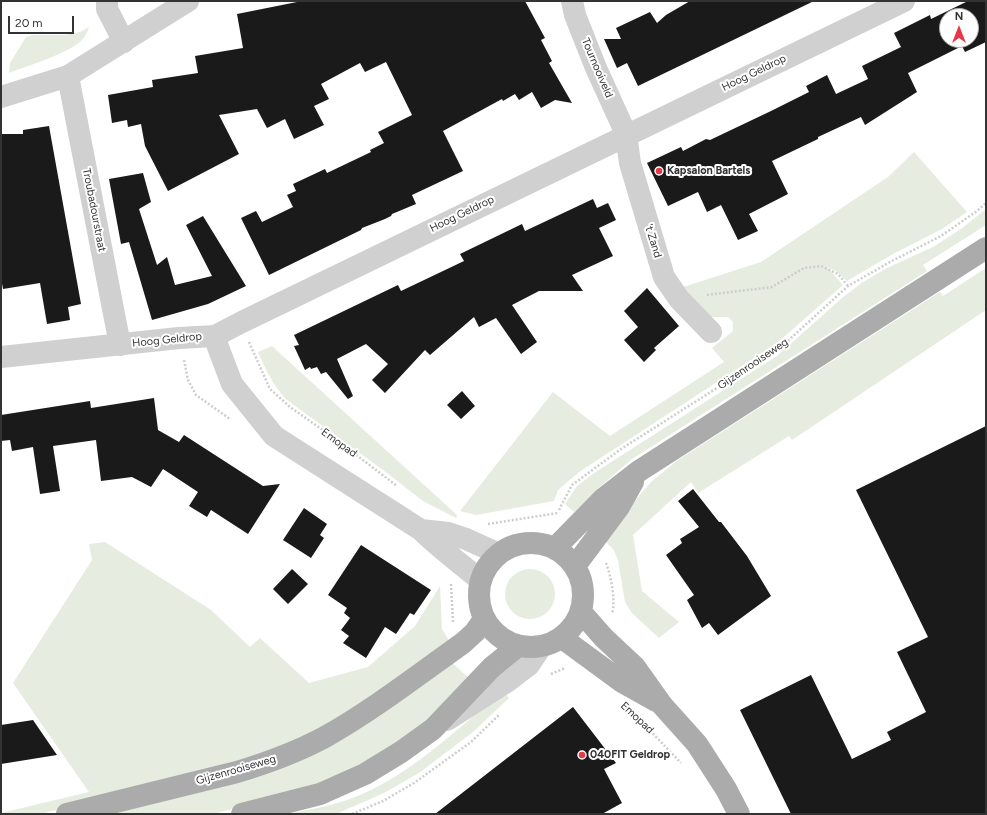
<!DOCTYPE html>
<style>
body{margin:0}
#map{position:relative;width:987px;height:815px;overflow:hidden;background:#fff;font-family:Figtree,sans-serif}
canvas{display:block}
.frame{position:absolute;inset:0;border:2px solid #333;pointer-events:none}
.north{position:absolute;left:939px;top:8px;width:40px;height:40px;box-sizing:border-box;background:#fff;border:1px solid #adadad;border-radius:50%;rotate:0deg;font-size:11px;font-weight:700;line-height:16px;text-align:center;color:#333}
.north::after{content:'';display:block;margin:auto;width:14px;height:18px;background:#e63946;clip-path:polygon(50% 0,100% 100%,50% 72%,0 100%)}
.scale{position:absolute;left:8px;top:16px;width:66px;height:18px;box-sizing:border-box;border:2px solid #333;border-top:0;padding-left:5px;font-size:12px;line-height:14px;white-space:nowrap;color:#333;-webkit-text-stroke:3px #fff;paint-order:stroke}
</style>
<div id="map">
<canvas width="987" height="815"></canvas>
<div class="frame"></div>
<div class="north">N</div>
<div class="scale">20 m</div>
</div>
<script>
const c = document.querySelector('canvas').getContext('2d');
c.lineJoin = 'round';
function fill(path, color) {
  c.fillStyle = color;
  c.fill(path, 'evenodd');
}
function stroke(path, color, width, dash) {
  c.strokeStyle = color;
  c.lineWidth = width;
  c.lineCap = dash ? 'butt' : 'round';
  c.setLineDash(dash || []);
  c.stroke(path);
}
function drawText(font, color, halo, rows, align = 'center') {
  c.font = font + ' Figtree,sans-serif';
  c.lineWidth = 4;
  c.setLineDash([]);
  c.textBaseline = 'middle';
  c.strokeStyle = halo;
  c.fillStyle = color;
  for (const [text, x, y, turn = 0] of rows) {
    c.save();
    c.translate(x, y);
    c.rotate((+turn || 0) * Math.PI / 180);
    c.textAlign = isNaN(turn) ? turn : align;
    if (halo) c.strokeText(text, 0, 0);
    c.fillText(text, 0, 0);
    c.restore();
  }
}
const green = new Path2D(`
 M 89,27 C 87,33 85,37 81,41 C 69,53 27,66 9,73 L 10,63 L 26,37 L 33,35 L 65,35 L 80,32 Z
 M 914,152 L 967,212 L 942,229 L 893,254 L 847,281 L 836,271 L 827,267 L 843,285 L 777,343 L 579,472 L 558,490 L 554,501 L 476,515 L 460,511 L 553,392 L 610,436 L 724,362 L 712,348 L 733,331 L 733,322 L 728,317 L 705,317 L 677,289 L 761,262 L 888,177 Z
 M 986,209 L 986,225 L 923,265 L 927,271 L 632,459 L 601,486 L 574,512 L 565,504 L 577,486 L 594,473 L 777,356 L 842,298 L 863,282 L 887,268 L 933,247 L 961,229 Z
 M 986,268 L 986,310 L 792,440 L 789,436 L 698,493 L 691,482 L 633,535 L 642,591 L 679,622 L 659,638 L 632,613 L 625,602 L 618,560 L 614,550 L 604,540 L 626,511 L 651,482 L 678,460 L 940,292 L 943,296 Z
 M 272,346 L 457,515 L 456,518 L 423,501 L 383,470 L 287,400 C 273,386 266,370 258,352 Z
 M 105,542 L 211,610 L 250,647 L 260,638 L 309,683 L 368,667 L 415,626 L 440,586 L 442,629 L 450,642 L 359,708 L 298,743 L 195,777 L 40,814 L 1,814 L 1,813 L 89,792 L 13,683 L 92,560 L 89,544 Z
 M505 594a25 25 0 1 1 50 0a25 25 0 1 1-50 0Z
 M 450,661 L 470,679 L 443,707 L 401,743 L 349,775 L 311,789 L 213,814 L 96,814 L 232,781 Z
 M 503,691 L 509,698 L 473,732 L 419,773 L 384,793 L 336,814 L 287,814 C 312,809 337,805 360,795 C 414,772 458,728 503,691 Z`);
const building = new Path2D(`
 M 302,1 L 525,1 L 545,38 L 541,40 L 552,61 L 549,63 L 572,103 L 555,100 L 541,108 L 532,92 L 519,100 L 515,94 L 503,101 L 502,99 L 443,131 L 463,171 L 412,195 L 416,204 L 392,214 L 391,216 L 385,219 L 362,228 L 361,230 L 269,275 L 241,218 L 256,211 L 262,222 L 293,207 L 287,195 L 296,191 L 293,184 L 325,169 L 327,173 L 371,152 L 370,150 L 384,143 L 378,132 L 412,115 L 386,62 L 365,72 L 360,63 L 321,84 L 329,99 L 314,106 L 324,125 L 294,139 L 285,119 L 267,128 L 257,109 L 219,115 L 239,154 L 168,191 L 145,146 L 141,124 L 128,127 L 127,120 L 112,123 L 108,95 L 153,87 L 152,80 L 198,73 L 195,56 L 243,48 L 237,14 Z
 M 690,1 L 814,1 L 638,86 L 627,63 L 617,68 L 604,39 L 621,39 L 616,28 L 650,12 L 657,23 L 666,15 Z
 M 968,1 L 986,1 L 986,42 L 965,52 L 962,46 L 908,73 L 917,92 L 865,125 L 861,117 L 818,137 L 818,139 L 772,161 L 788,194 L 749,214 L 758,231 L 738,240 L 721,205 L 707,212 L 698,192 L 668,206 L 647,163 L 681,147 L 683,151 L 706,139 L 710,140 L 771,111 L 809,92 L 806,86 L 827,75 L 836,94 L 868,79 L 862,66 L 901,47 L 894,33 L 930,15 L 931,19 ZM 947,16 L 971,16 L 971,40 L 947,40 Z
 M 49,126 L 81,304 L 68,307 L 70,320 L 47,324 L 40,283 L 3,289 L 1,278 L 1,134 L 23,134 L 23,130 Z
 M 143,173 L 151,202 L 139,209 L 157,265 L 167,257 L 175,285 L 212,276 L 186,225 L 203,216 L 246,286 L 208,304 L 152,320 L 129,242 L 121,244 L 109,179 Z
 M 593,199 L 597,208 L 608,203 L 616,220 L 599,228 L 613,256 L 572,275 L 583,291 L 539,291 L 512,305 L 537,342 L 521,354 L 496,318 L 479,327 L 474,317 L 430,355 L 425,350 L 385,393 L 372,380 L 388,364 L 366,344 L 337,359 L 353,396 L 348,399 L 326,372 L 321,374 L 317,367 L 311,369 L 310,367 L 305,370 L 294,346 L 299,345 L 294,335 L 398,285 L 401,291 L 464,261 L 460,254 L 522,224 L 525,231 Z
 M 647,288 L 679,326 L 654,348 L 656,350 L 644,362 L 624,340 L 638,327 L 624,311 Z
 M 462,391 L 475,406 L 461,419 L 447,405 Z
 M 154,398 L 158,430 L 179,442 L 184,435 L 263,486 L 280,484 L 248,534 L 211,510 L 207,517 L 189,506 L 198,492 L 163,469 L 151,487 L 132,477 L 101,481 L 96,440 L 53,446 L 60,491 L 40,494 L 33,447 L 12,451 L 10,440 L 1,441 L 1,415 L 90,401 L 91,408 Z
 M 986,426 L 986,814 L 791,814 L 740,710 L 811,675 L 852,759 L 891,740 L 887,732 L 926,712 L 897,652 L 928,637 L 856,490 Z
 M 693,489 L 719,522 L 721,522 L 747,556 L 771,596 L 718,635 L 709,623 L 702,628 L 687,600 L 694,595 L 666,555 L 682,543 L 680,539 L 699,527 L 678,501 Z
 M 304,508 L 327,524 L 320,535 L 324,538 L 311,558 L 283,540 Z
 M 361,545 L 431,590 L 414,615 L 410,613 L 396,634 L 385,627 L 366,658 L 343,643 L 349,636 L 341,630 L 350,618 L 344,613 L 347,608 L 328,595 Z
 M 292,569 L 308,584 L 288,604 L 273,589 Z
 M 573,707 L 616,763 L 604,769 L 622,803 L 602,814 L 435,814 Z
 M 33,720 L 57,755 L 1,764 L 1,725 Z`);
const path = new Path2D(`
 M 707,295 L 772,287 L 804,268 L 821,266 L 838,274 L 848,286
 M 249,342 L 270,389 L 290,407 L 334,438 L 397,486
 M 184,360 L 188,380 L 196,395 L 230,419
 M 559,510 L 572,485 L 621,449 L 780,348 L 848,286 L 890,262 L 941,236 L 977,211 L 986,203
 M 488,524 L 558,513
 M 606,563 C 611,576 616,601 612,614
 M 451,584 L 453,623
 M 551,674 L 565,668
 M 639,719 L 681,763
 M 352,814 L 383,801 L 414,783 L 471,742 L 500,714`);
const minor = new Path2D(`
 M 107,1 L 107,9 L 124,42
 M 572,1 L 575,15 L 596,68 L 626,134 L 630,163 L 664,277 L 679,299 L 711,332
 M 68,76 L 120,345
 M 1,97 L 68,76 L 188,1
 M 215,336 L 218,347 L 232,384 L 274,436 L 421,530 C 439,548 460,563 480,580
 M 1,357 L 179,338 L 215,336 L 242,322 L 904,1
 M 421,530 L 448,533 L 466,539 L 497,553
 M 447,720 L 508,681 L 529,665 L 541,647`);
const major = new Path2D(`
 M479 595a52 52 0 1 1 104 0a52 52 0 1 1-104 0Z
 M 555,548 L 603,499 L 639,471 L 986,248
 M 575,566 L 619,507 L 633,482
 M 581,612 L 604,638 L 635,667 L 662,705 L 697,744 L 726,789 L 739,814
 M 562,638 L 622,682 L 656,701
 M 67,814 L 237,772 C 267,763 297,752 325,737 C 373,710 418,675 463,643 L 475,632 L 484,619
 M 242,814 L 320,794 L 365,774 L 401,752 L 433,729 L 492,667 L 518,646`);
const markers = [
 [659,171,4,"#e63946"],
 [582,755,4,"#e63946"]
];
const streetNames = [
 ["Tournooiveld",597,68,67],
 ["Hoog Geldrop",754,73,-26],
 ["Troubadourstraat",94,210,79],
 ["Hoog Geldrop",462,214,-26],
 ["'t Zand",653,241,73],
 ["Hoog Geldrop",167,340,-6],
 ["Gijzenrooiseweg",753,364,-34],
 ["Emopad",339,443,36],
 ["Emopad",637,718,43],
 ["Gijzenrooiseweg",236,770,-16]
];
const poiNames = [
 ["Kapsalon Bartels",667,171],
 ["040FIT Geldrop",590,755]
];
fill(green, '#e6ecdf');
fill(building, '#1a1a1a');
stroke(path, '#cdcdcd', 2.5, [2, 2]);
stroke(minor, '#d0d0d0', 22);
stroke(major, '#ababab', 22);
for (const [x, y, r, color] of markers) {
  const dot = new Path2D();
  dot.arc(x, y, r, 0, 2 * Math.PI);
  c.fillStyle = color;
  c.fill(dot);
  stroke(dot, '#fff', 1.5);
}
drawText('11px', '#333', '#fff', streetNames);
drawText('bold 11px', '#333', '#fff', poiNames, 'left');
</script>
